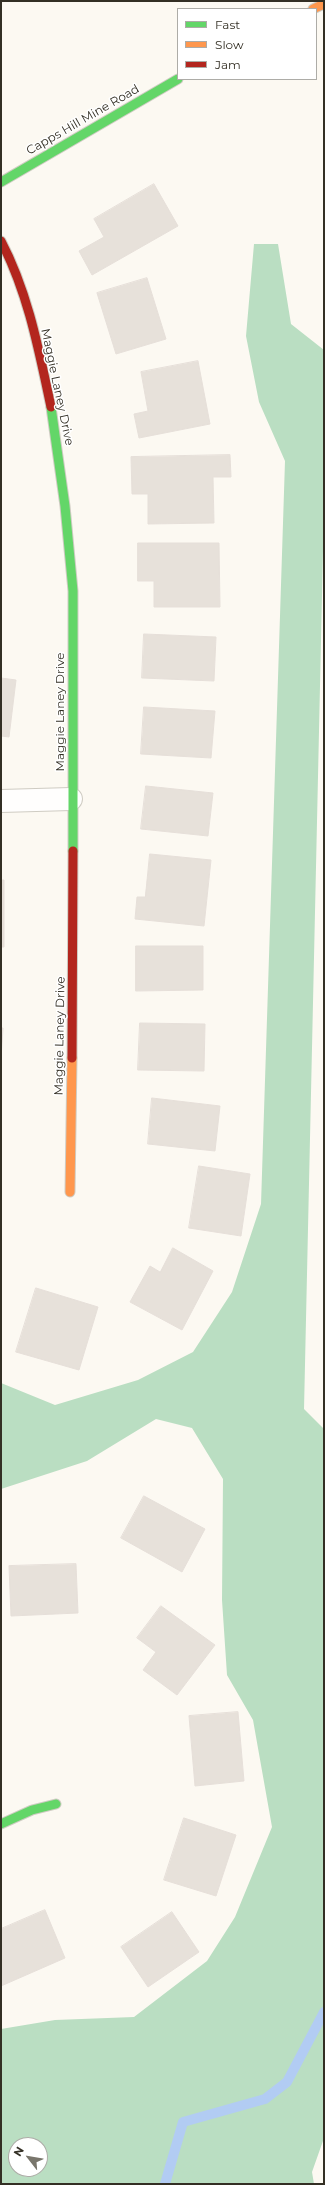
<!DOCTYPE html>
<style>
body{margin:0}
#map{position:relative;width:325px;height:2185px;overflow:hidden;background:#fcf9f2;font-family:Montserrat,sans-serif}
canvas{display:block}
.frame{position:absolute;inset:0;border:2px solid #332f24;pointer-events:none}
.legend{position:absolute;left:177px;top:8px;width:140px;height:72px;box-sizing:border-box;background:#fff;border:1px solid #adaca7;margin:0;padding:5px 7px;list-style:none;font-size:12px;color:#332f24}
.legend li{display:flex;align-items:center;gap:8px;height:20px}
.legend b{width:20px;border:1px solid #adaca7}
.north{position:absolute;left:8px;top:2137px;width:40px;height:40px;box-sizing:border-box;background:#fff;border:1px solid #adaca7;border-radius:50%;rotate:301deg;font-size:11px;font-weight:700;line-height:16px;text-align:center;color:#332f24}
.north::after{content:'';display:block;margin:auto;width:14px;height:18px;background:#79766c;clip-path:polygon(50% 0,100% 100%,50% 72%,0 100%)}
</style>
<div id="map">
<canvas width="325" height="2185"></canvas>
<div class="frame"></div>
<ul class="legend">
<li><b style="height:5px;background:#63d668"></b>Fast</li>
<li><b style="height:5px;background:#ff974d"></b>Slow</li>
<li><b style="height:5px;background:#b3261e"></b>Jam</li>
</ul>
<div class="north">N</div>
</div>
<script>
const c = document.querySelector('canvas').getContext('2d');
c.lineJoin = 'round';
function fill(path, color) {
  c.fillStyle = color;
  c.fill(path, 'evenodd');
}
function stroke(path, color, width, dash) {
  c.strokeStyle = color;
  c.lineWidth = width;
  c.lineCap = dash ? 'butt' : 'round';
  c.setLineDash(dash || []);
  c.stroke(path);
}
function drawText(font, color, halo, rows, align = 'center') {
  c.font = font + ' Montserrat,sans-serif';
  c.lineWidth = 3;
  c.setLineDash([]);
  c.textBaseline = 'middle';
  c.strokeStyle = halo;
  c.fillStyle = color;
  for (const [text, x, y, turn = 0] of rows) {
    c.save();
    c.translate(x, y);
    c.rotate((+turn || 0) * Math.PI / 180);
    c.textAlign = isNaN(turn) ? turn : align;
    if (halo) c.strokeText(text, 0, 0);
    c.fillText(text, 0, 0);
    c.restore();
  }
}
const forest = new Path2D(`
 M 254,244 L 278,244 L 291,324 L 324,350 L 324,505 L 304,1409 L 324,1429 L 324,2138 L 312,2172 L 314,2184 L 1,2184 L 1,2029 L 55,2020 L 134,2017 L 207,1961 L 235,1917 L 272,1827 L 253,1720 L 227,1675 L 222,1600 L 223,1479 L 192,1428 L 156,1419 L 87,1461 L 1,1489 L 1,1383 L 55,1405 L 138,1380 L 193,1352 L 232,1292 L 261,1204 L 285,461 L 259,402 L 246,336 ZM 16,2145 L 40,2145 L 40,2169 L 16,2169 Z`);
const stream = new Path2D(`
 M 165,2184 L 183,2122 L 265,2099 L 287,2082 L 324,2012`);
const building = new Path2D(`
 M 154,184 L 178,226 L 92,275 L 79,251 L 104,237 L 94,219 Z
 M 147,278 L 166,339 L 116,354 L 97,293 Z
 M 198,361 L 210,424 L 139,438 L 134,414 L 148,411 L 141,372 Z
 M 230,455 L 231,477 L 213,477 L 214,523 L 148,524 L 148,494 L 132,494 L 131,457 Z
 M 138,543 L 219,543 L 220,607 L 154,607 L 154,581 L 138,581 Z
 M 144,634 L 216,637 L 214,681 L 142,678 Z
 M 1,678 L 16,680 L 9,737 L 1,736 Z
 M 144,707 L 215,711 L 211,758 L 141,754 Z
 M 146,786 L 213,793 L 208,836 L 141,829 Z
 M 150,854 L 211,860 L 204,926 L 135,919 L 137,897 L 145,897 Z
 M 1,880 L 4,880 L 4,947 L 1,947 Z
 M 136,946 L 203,946 L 203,990 L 136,991 Z
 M 140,1023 L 205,1024 L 204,1071 L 138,1070 Z
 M 1,1028 L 3,1028 L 1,1059 Z
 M 152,1098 L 220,1106 L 215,1151 L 148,1144 Z
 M 199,1166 L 250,1174 L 241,1236 L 189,1228 Z
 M 173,1248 L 213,1271 L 182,1330 L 130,1302 L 150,1266 L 160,1272 Z
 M 36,1288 L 98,1307 L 79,1370 L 16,1352 Z
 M 144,1496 L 205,1529 L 182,1572 L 121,1538 Z
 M 76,1564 L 78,1613 L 11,1616 L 9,1566 Z
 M 161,1606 L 215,1645 L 177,1695 L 143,1670 L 156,1652 L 137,1638 Z
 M 238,1712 L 244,1781 L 195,1786 L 189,1716 Z
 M 184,1818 L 236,1835 L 216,1896 L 164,1880 Z
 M 45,1910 L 65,1958 L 1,1986 L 1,1929 Z
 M 172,1912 L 199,1952 L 148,1987 L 121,1947 Z`);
const street = new Path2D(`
 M 1,801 L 71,799`);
const fast = new Path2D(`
 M 1,182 L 178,79
 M 51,407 L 65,506 L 73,591 L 73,851
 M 1,1824 L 32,1810 L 56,1804`);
const slow = new Path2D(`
 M 313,9 L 324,4
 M 70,1192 L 72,1058`);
const jam = new Path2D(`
 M 1,241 C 28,292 39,351 51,407
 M 72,1058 L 73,851`);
const streetNames = [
 ["Capps Hill Mine Road",83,120,-30],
 ["Maggie Laney Drive",57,387,78],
 ["Maggie Laney Drive",60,712,-90],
 ["Maggie Laney Drive",60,1036,-89]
];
fill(forest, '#badec2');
stroke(stream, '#b2ccf3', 10);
fill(building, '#e7e1da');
stroke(building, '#e6dfd9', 1);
stroke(street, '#cfccc3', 24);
stroke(fast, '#cfccc3', 11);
stroke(slow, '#cfccc3', 11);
stroke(jam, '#cfccc3', 11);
stroke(street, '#fffefd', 22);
stroke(fast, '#63d668', 9);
stroke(slow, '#ff974d', 9);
stroke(jam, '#b3261e', 9);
drawText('12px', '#332f24', '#fff', streetNames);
</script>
